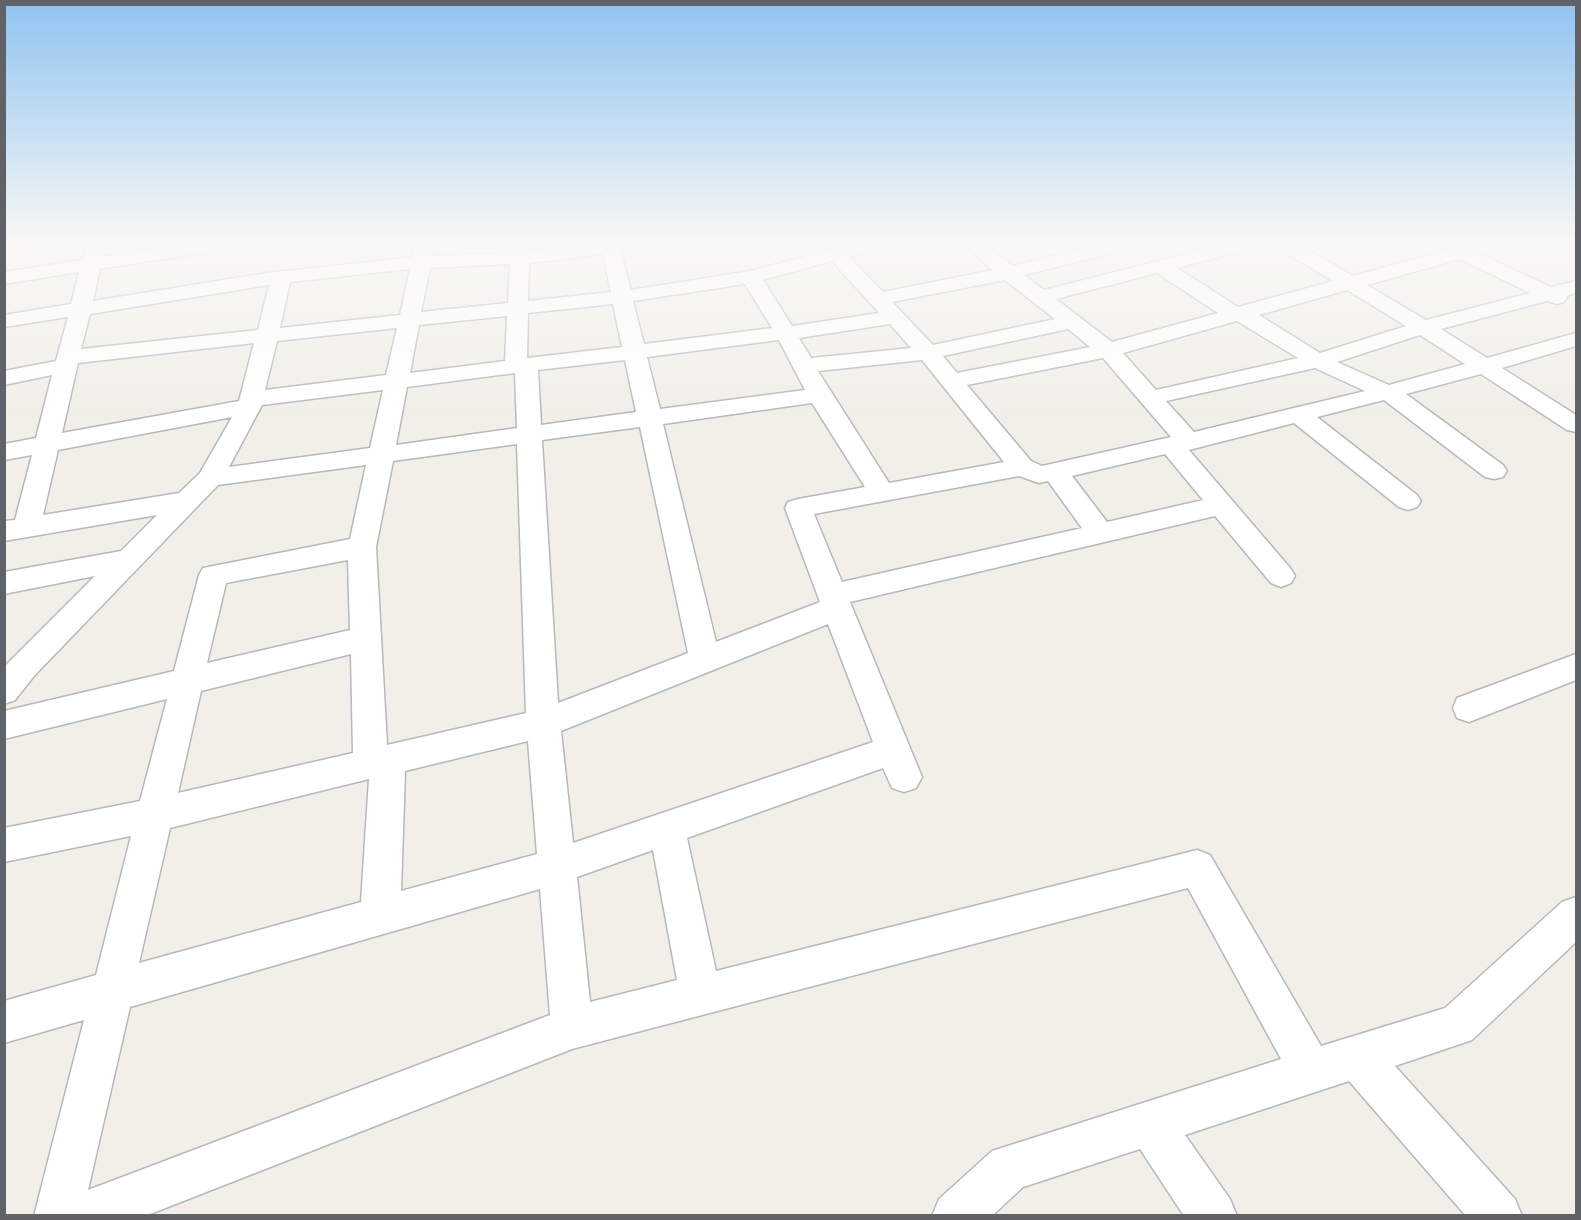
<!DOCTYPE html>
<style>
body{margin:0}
#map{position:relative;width:1581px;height:1220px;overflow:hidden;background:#f1efe8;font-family:Helvetica,sans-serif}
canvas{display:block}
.frame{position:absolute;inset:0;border:6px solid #5f6368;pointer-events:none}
</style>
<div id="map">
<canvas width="1581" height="1220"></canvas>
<div class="frame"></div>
</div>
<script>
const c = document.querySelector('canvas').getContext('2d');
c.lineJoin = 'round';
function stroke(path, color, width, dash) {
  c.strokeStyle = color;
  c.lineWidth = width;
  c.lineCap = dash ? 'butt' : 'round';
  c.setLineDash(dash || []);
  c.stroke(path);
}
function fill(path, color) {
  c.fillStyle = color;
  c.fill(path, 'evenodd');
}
const minor = new Path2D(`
 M 87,244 L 105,244 L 103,257 L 184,244 L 230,244 L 228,248 L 221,250 L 100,269 L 93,301 L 267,273 L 413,257 L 416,244 L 434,244 L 432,256 L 510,253 L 511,244 L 529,244 L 529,251 L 592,244 L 653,244 L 651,248 L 621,252 L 631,290 L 750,271 L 853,244 L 884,244 L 882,248 L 849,257 L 883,292 L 993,270 L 963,244 L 984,244 L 1013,266 L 1102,244 L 1120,244 L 1123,247 L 1120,251 L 1024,275 L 1044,290 L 1225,244 L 1257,244 L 1255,248 L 1177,268 L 1238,307 L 1333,281 L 1278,248 L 1276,244 L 1298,244 L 1353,276 L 1447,250 L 1450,246 L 1457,244 L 1509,244 L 1507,248 L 1480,254 L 1551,287 L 1576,281 L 1576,293 L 1566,296 L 1567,298 L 1564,302 L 1557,304 L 1547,301 L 1441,329 L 1487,358 L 1576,333 L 1576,346 L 1502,368 L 1576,415 L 1576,432 L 1567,430 L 1481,374 L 1406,394 L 1503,465 L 1507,471 L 1503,477 L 1494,479 L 1485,477 L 1384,400 L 1317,417 L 1417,495 L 1421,501 L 1417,507 L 1408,510 L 1399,507 L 1294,423 L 1189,450 L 1291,569 L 1295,576 L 1291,583 L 1281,587 L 1271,583 L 1215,516 L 850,602 L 922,777 L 916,788 L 904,792 L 892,788 L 883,768 L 687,838 L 716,971 L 1197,850 L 1210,855 L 1321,1046 L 1445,1008 L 1562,902 L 1576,897 L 1576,942 L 1472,1040 L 1395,1066 L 1515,1199 L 1522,1216 L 1466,1216 L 1349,1081 L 1185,1135 L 1230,1199 L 1237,1216 L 1184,1216 L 1140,1149 L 1023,1187 L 992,1216 L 932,1216 L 939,1199 L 992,1151 L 1281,1059 L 1188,888 L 572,1049 L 145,1216 L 34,1216 L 84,1020 L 4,1043 L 4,1001 L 96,975 L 131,836 L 4,862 L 4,828 L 140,801 L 167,699 L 4,739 L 4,711 L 174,671 L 199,575 L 203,568 L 350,539 L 366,465 L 218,485 L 34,676 L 15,700 L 4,704 L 4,667 L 95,576 L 4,594 L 4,572 L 121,551 L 157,515 L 4,541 L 4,521 L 15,520 L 32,455 L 4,460 L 4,444 L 36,438 L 52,375 L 4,385 L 4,371 L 56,361 L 68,317 L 4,327 L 4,315 L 71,304 L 79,272 L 4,284 L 4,272 L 82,260 ZM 603,254 L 611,292 L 528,301 L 529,263 ZM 1460,259 L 1530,293 L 1426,320 L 1367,285 ZM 832,261 L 879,313 L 792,326 L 763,280 ZM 510,264 L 508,303 L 421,312 L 430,268 ZM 410,269 L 400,315 L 280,328 L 290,282 ZM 1157,273 L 1218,313 L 1112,342 L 1056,299 ZM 1005,280 L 1055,319 L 933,345 L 892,302 ZM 745,284 L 772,328 L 644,344 L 633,301 ZM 269,285 L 258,330 L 81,349 L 90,314 ZM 1347,290 L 1406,326 L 1320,353 L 1259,315 ZM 613,304 L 622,347 L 527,358 L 528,313 ZM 507,316 L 505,361 L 410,373 L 419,325 ZM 1237,321 L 1298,358 L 1156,390 L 1123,353 ZM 890,324 L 911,348 L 811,358 L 799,338 ZM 397,328 L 386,375 L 265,390 L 277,341 ZM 1068,329 L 1090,347 L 957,373 L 943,356 ZM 1420,335 L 1465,364 L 1389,385 L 1337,362 ZM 779,340 L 805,390 L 660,409 L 647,357 ZM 254,343 L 239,401 L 62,433 L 78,363 ZM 1103,358 L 1171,437 L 1042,466 L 1031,461 L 967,385 ZM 625,360 L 636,412 L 541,425 L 538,370 ZM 922,360 L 1004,462 L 889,483 L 818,371 ZM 1315,368 L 1365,391 L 1194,432 L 1166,401 ZM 515,373 L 517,428 L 396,445 L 407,387 ZM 383,390 L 370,448 L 229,467 L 262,405 ZM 812,403 L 865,487 L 798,499 L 788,502 L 785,508 L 820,602 L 716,642 L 663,424 ZM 232,417 L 200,473 L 179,493 L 43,515 L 58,450 ZM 640,427 L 688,653 L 558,703 L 542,440 ZM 517,444 L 526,713 L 387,745 L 376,547 L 393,461 ZM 1165,454 L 1203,500 L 1107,522 L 1072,476 ZM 1019,476 L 1039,483 L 1048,481 L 1082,528 L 842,582 L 814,514 ZM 348,560 L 350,630 L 207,663 L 226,583 ZM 828,624 L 873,742 L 573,843 L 561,731 ZM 351,654 L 353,753 L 178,793 L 201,691 ZM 528,741 L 537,854 L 401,891 L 405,771 ZM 369,779 L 361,902 L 139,963 L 170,828 ZM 653,850 L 677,980 L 590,1002 L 577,877 ZM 540,889 L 550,1015 L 88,1190 L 130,1007 Z
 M 1576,654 L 1576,680 L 1469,722 L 1457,718 L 1453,708 L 1457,698 Z`);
stroke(minor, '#b5b8bc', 3);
fill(minor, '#fff');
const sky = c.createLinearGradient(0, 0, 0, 415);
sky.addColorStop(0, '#8fc3f1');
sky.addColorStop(0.59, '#f9f8f5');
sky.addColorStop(1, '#f9f8f500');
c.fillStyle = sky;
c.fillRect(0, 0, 1581, 415);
</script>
